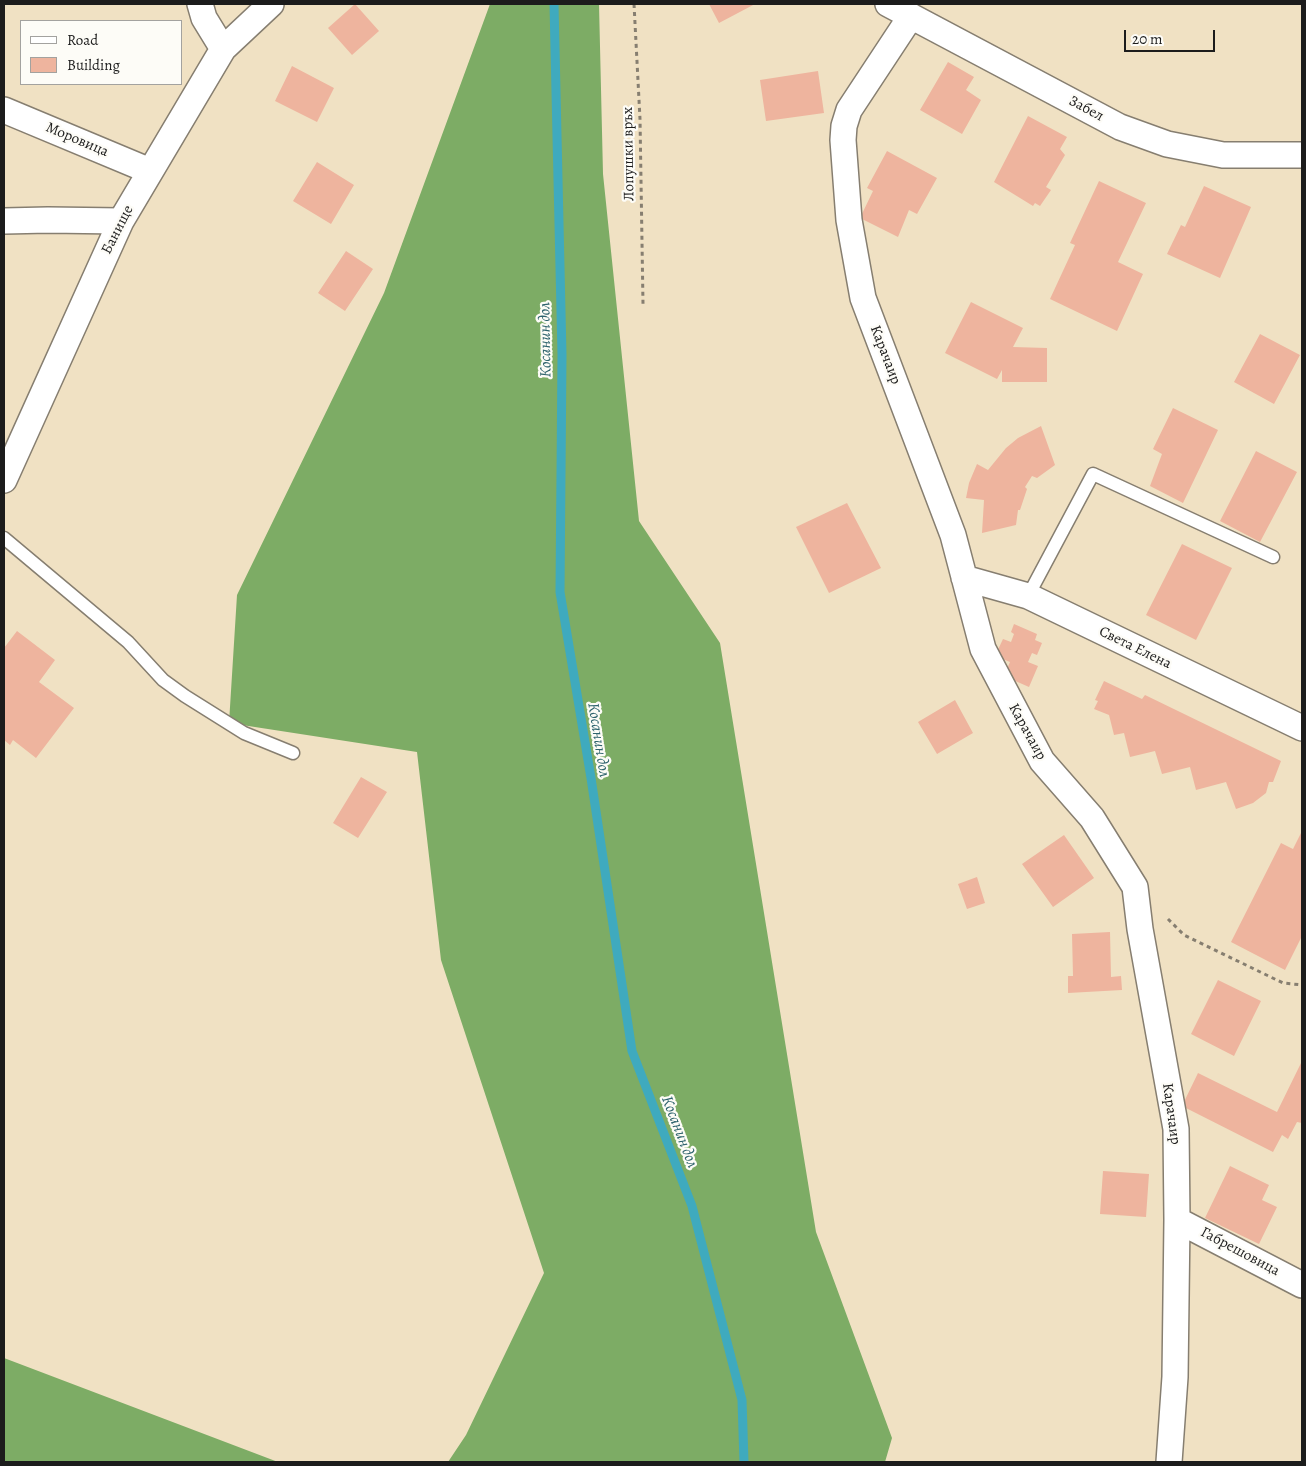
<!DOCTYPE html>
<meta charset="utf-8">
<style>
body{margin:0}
#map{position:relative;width:1306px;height:1466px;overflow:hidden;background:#f0e1c3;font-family:Alegreya,serif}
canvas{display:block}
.frame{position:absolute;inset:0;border:5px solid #1c1c1c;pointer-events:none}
.legend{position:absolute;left:20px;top:20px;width:162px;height:65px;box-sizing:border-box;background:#fdfcf7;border:1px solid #a3a29f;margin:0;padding:6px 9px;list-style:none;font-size:15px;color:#1c1c1c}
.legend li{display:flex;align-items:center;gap:10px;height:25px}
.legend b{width:25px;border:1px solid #a3a29f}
.scale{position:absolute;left:1124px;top:30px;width:91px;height:22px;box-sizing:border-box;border:2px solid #1c1c1c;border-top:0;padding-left:6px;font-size:15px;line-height:18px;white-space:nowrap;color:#1c1c1c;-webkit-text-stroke:4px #fdfcf7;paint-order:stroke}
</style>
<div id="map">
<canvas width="1306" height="1466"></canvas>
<div class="frame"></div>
<ul class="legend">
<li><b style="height:6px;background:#fff"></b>Road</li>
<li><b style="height:14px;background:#eeb49e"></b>Building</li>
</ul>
<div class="scale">20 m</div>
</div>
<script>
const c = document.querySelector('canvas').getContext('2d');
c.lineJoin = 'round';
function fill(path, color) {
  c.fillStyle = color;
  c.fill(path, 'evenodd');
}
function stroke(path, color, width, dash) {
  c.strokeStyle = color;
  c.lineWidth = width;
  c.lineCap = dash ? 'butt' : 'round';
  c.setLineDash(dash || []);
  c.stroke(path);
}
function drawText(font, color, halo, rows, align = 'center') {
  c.font = font + ' Alegreya,serif';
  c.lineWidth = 4.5;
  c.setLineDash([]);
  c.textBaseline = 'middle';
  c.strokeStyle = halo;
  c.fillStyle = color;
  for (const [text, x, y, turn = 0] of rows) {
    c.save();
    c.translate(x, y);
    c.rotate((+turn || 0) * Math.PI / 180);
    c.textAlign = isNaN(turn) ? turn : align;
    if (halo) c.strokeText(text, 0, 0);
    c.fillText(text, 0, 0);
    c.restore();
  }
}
const forest = new Path2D(`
 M 490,4 L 599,4 L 603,174 L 639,521 L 720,643 L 816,1232 L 892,1438 L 885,1462 L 448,1462 L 466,1435 L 544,1273 L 441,960 L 417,752 L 229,723 L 237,595 L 384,293 Z
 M 4,1358 L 278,1462 L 4,1462 Z`);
const stream = new Path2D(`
 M 554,4 L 562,355 L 560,592 L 591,778 L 632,1051 L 692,1206 L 742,1400 L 744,1462`);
const building = new Path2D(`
 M 355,4 L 379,31 L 352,55 L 328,28 Z
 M 709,4 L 755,4 L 719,23 Z
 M 948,62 L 974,77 L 966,90 L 981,100 L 962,134 L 920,110 Z
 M 292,66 L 334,88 L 317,122 L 275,101 Z
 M 818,71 L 824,113 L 766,121 L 760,80 Z
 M 1028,116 L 1067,137 L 1060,149 L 1065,155 L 1046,187 L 1051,190 L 1040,206 L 1035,203 L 1033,206 L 994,182 Z
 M 887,151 L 937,178 L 917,214 L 909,210 L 898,237 L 860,218 L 873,191 L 867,188 Z
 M 317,162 L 354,185 L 331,224 L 293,201 Z
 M 1099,181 L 1146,203 L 1118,262 L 1143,274 L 1117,331 L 1050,299 L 1075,245 L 1070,243 Z
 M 1204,186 L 1251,207 L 1220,278 L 1167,254 L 1181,225 L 1185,227 Z
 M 346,251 L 373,269 L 345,311 L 318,293 Z
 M 971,302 L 1023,328 L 1013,347 L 1047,348 L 1047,382 L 1002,382 L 1002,370 L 997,379 L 945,353 Z
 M 1260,334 L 1300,355 L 1274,404 L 1234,382 Z
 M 1173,408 L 1218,430 L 1183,503 L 1150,486 L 1162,454 L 1153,449 Z
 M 1041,426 L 1055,465 L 1037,478 L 1032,476 L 1025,487 L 1027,489 L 1020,510 L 1018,510 L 1016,525 L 982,533 L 984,500 L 966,498 L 969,483 L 977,464 L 988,470 L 1006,448 L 1018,438 Z
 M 1256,451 L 1297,472 L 1260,542 L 1220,521 Z
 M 847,503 L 881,568 L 829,593 L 796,527 Z
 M 1182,544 L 1232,568 L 1196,640 L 1146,615 Z
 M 1014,624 L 1037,634 L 1035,640 L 1042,643 L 1037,655 L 1032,653 L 1028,662 L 1038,666 L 1029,687 L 1004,676 L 1010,662 L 995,656 L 1003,639 L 1011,642 L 1014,634 L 1011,632 Z
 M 17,631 L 55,660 L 39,682 L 74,708 L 36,758 L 13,740 L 10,745 L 4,740 L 4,648 Z
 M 1104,681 L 1142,699 L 1145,695 L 1281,761 L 1273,782 L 1269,782 L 1266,793 L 1253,803 L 1236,809 L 1226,782 L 1196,790 L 1190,767 L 1162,774 L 1155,751 L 1130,757 L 1124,733 L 1114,735 L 1109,715 L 1094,709 L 1098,701 L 1095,700 Z
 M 955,700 L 973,733 L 937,754 L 918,722 Z
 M 361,777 L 387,792 L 358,838 L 333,823 Z
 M 1302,831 L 1302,936 L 1285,970 L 1231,942 L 1281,843 L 1293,849 Z
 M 1064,835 L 1094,878 L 1053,907 L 1022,864 Z
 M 977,877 L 985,903 L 967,909 L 958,884 Z
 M 1110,932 L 1111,977 L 1121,976 L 1122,990 L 1068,993 L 1068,976 L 1073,976 L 1072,934 Z
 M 1218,980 L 1261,1001 L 1234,1056 L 1191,1034 Z
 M 1302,1061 L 1302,1123 L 1297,1122 L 1288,1139 L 1282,1135 L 1273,1152 L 1182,1106 L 1198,1073 L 1277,1112 Z
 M 1230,1166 L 1269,1185 L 1262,1200 L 1277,1207 L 1259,1244 L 1205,1218 Z
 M 1103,1171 L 1149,1174 L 1146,1217 L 1100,1214 Z`);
const path = new Path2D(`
 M 634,4 L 640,119 L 643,304
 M 1168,919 L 1184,935 L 1283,983 L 1302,985`);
const service = new Path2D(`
 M 4,538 L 128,642 L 163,680 L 185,696 L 244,733 L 293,753
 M 1028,596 L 1093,474 L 1273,557`);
const minor = new Path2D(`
 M 200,4 L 204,18 L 223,49
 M 888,4 L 1120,127 L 1167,144 L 1223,155 L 1302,155
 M 911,16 L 849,110 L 844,126 L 843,140 L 849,220 L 863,298 L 953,535 L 983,649 L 1042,761 L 1092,818 L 1135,887 L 1140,929 L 1176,1129 L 1177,1220 L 1175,1377 L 1169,1462
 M 4,110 L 150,171
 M 4,221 L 48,220 L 121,221
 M 4,480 L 121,221 L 223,49 L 271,4
 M 964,578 L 1028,596 L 1302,728
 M 1177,1220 L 1302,1285`);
const streetNames = [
 ["Забел",1086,109,28],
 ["Моровица",77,140,23],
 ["Лопушки връх",629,154,-91],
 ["Банище",118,230,-63],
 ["Карачаир",885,355,69],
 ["Света Елена",1135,648,26],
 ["Карачаир",1027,732,61],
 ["Карачаир",1171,1114,82],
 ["Габрешовица",1240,1252,28]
];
const waterNames = [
 ["Косанин дол",546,340,-91],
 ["Косанин дол",598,740,81],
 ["Косанин дол",679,1132,69]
];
fill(forest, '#7dac65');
stroke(stream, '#3faabe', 9);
fill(building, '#eeb49e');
stroke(service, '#867e70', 15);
stroke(minor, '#867e70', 28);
stroke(path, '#867e70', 3, [4, 4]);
stroke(service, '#fff', 12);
stroke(minor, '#fff', 25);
drawText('15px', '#1c1c1c', '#fdfcf7', streetNames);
drawText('italic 16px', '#2e636d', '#fdfcf7', waterNames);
</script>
